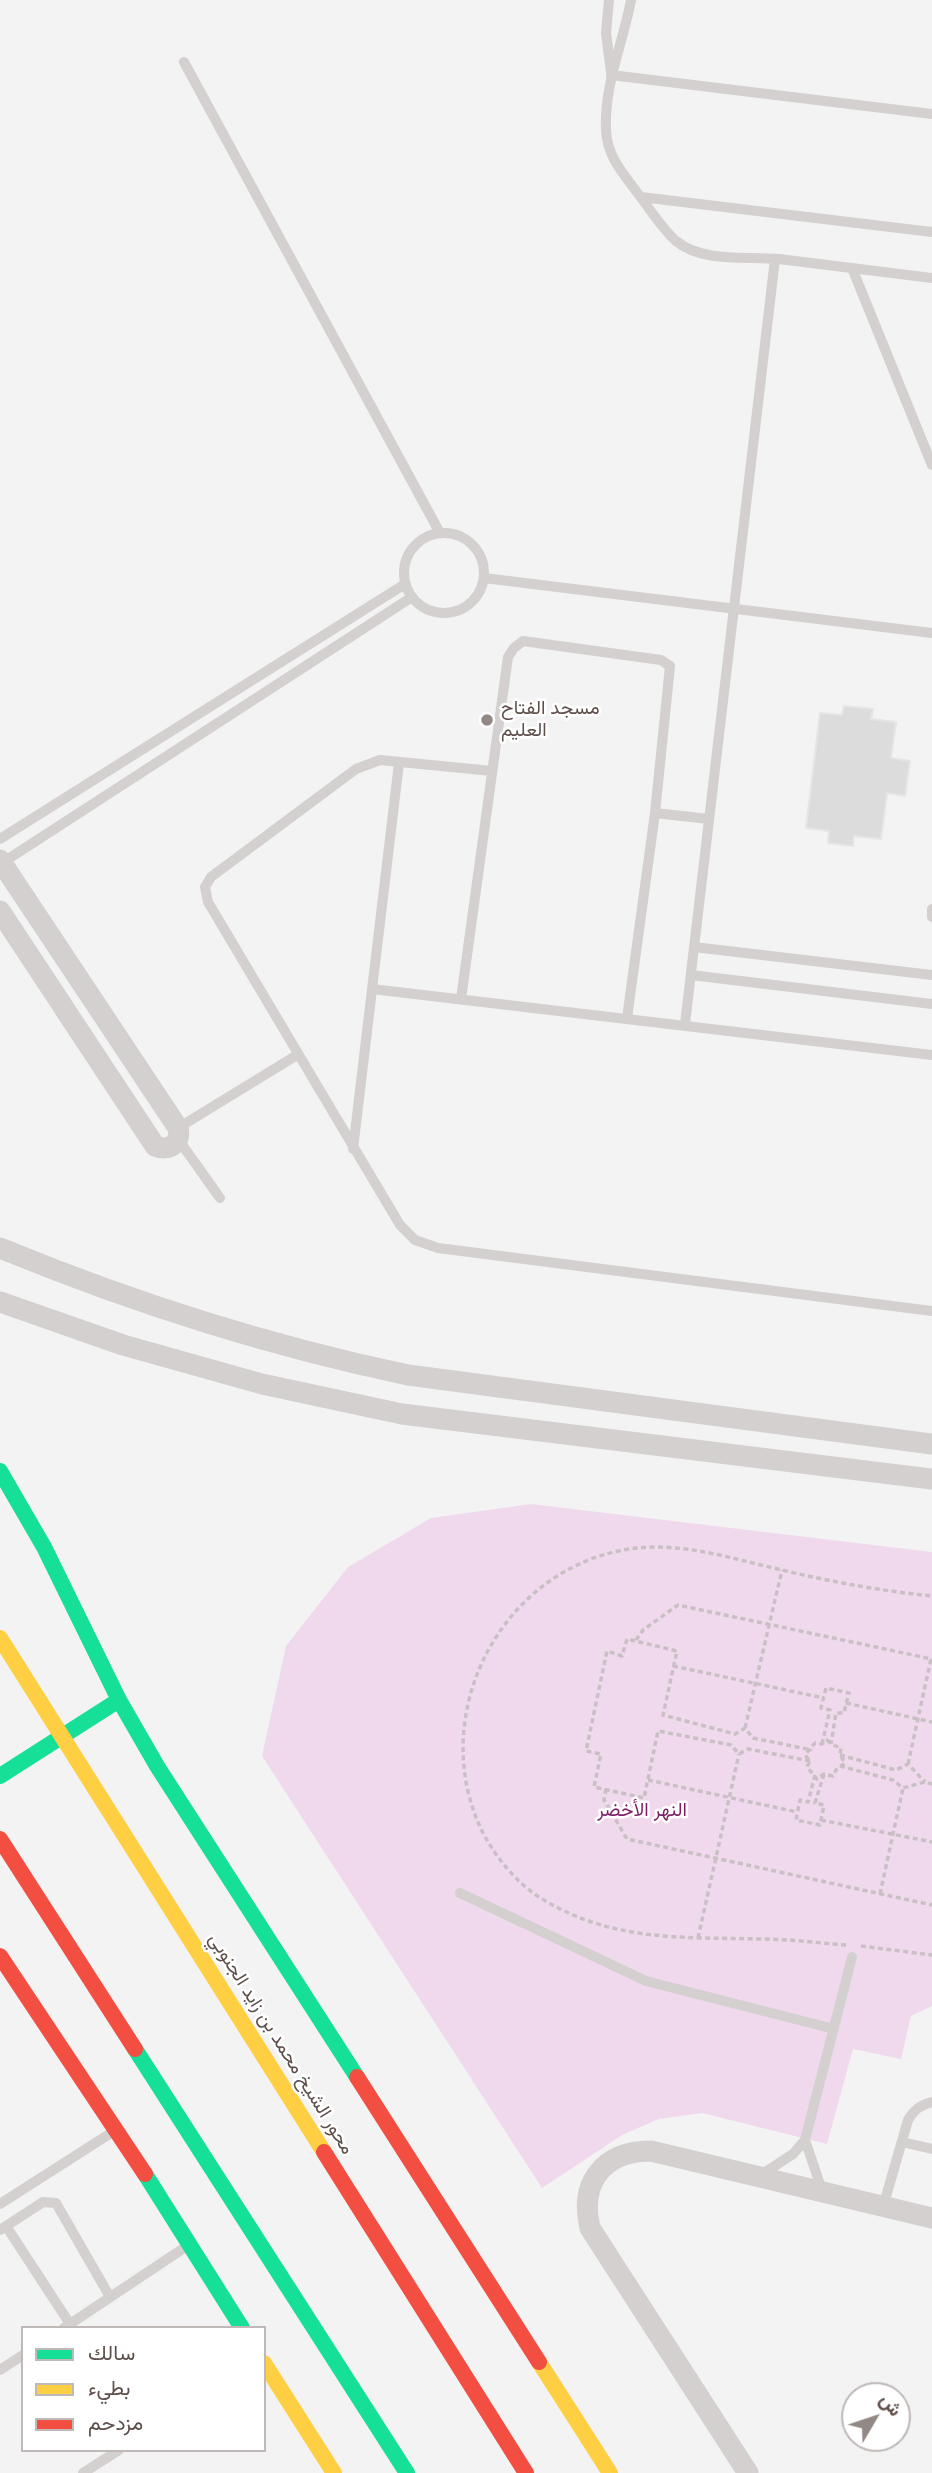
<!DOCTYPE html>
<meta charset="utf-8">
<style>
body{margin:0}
#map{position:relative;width:932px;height:2473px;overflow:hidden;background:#f3f3f3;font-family:"Fira Sans",Vazirmatn,sans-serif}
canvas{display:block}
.legend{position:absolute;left:21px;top:2326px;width:245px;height:126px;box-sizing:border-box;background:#fff;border:2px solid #bfb9b7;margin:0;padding:9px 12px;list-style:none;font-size:21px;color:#5e4f4b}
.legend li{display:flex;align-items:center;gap:14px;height:35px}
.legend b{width:35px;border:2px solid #bfb9b7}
.north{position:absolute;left:841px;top:2382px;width:70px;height:70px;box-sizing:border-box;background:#fff;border:2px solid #bfb9b7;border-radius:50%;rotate:51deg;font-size:19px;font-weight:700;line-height:28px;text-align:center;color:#5e4f4b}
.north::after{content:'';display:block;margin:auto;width:24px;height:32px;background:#928886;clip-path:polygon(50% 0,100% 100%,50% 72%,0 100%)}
</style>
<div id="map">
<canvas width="932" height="2473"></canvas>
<ul class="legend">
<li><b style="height:9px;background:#16e098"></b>سالك</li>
<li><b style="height:9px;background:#ffcf43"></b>بطيء</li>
<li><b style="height:9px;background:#f24e42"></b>مزدحم</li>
</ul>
<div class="north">ش</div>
</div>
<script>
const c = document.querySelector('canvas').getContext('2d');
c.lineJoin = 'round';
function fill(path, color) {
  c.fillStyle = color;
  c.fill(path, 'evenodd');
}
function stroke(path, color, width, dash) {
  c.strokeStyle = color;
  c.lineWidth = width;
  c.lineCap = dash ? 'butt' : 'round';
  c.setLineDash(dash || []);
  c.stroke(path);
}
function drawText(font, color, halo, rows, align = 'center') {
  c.font = font + ' "Fira Sans",Vazirmatn,sans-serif';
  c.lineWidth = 5;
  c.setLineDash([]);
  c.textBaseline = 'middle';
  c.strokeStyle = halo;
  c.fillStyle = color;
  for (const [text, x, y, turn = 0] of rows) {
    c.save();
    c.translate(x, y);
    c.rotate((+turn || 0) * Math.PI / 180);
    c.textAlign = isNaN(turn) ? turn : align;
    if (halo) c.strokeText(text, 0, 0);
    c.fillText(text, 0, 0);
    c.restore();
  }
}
const green = new Path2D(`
 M 531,1504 L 932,1552 L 932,2006 L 911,2016 L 901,2059 L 853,2049 L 827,2144 L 702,2113 L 659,2119 L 622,2135 L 542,2188 L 262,1756 L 286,1646 L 348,1567 L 431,1518 Z`);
const building = new Path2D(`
 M 844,706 L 873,709 L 871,719 L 896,722 L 891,758 L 910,761 L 905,796 L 887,793 L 881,839 L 854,836 L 853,846 L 828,843 L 829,831 L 806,828 L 820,713 L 842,715 Z`);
const path = new Path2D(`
 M 636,1640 L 643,1630 L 678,1605 L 932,1659
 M 673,1666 L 824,1698
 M 846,1703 L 932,1722
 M 745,1728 L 782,1570
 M 827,1740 L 831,1744 L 841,1748 L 840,1755 L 845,1763 L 836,1770 L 833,1776 L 824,1774 L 817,1779 L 807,1767 L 810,1761 L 805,1755 L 815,1743 L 822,1744 Z
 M 822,1744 L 830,1710 L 821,1708 L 826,1688 L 849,1693 L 844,1713 L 836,1713 L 831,1744
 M 840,1755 L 896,1770 L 908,1764 L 925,1782
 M 810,1761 L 748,1749 L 739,1754 L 731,1745 L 658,1731 L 644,1798 L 594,1787 L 601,1754 L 586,1751 L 607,1651 L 622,1656 L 627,1639 L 677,1651 L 663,1715 L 735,1734 L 745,1728 L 753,1738 L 812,1750
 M 908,1764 L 931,1659
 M 840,1766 L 893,1780 L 903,1788 L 925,1782 L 932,1784
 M 815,1775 L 808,1802 L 800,1800 L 796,1820 L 820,1825 L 824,1805 L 815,1803 L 824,1774
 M 648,1780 L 797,1812
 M 606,1789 L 604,1800 L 627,1839 L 932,1905
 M 821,1820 L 932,1842
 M 880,1894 L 903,1788
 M 698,1938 L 739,1754
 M 846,1945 C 818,1943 789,1939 760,1939 C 682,1937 614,1942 544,1900 C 518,1885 497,1859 483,1833 C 426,1719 497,1574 623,1550 C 678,1540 729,1558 782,1570 C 832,1582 882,1591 932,1596
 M 861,1946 L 932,1955`);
const lane = new Path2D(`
 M 609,0 L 606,33 L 611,72
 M 631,0 C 623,43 604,85 606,130 C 607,155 621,171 636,191 C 647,205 662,229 676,241 C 703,263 746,256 779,259 C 830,265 881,272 932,278
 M 184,62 L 440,533
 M 611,75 L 932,114
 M 641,197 L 932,232
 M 852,268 L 932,465
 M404 573a40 40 0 1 1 80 0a40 40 0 1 1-80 0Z
 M 484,578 L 932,633
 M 492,771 L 380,760 L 356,769 L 211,877 L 205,887 L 208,902 L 400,1225 L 415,1240 L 438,1248 L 932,1311
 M 655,813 L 709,819
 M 0,839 L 405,584
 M 2,863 L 412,597
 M 932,909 L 932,917
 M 694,947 L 932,975
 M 691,975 L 932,1004
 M 372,989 L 932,1055
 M 461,999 L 508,657 L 514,648 L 523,641 L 661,660 L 670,666 L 655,813 L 627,1018
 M 685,1024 L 775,259
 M 178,1128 L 297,1055
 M 178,1139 L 220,1198
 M 353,1149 L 399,763
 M 460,1893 L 646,1981 L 834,2029
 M 805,2140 L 823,2193
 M 902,2142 L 932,2149
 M 761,2175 L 793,2154 L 805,2140 L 852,1957
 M 0,2204 L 111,2133
 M 883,2207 L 908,2120 C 914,2110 920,2105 932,2102
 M 6,2226 L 70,2324
 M 0,2230 L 43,2202 L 56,2203 L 110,2297
 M 64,2328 L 184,2248
 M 0,2370 L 23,2355
 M 83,2473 L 119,2450`);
const street = new Path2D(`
 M 0,860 L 178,1128 C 182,1143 169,1152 155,1146 L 0,911
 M 0,1248 C 131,1302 269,1346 408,1375 L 932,1444
 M 0,1302 L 123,1345 L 262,1384 L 402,1414 L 932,1479
 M 748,2473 L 590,2228 C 579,2182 604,2151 651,2151 L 932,2218`);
const fast = new Path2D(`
 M 0,1471 L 44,1547 L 119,1700 L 157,1766 L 357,2077
 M 0,1776 L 119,1700
 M 135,2049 L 407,2473
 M 145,2174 L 242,2328`);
const slow = new Path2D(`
 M 0,1638 L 324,2152
 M 539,2362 L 610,2473
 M 264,2363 L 334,2473`);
const jam = new Path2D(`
 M 0,1839 L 135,2049
 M 0,1956 L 145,2174
 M 357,2077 L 539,2362
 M 324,2152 L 526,2473`);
const markers = [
 [487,720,7,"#928886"]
];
const poiNames = [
 ["مسجد الفتاح",501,709],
 ["العليم",501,731]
];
const parkNames = [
 ["النهر الأخضر",642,1811]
];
const streetNames = [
 ["محور الشيخ محمد بن زايد الجنوبي",281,2044,58]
];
fill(green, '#f0d9ed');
fill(building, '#dddcdc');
stroke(building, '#e5e5e4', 2);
stroke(path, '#c9bfc5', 3.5, [5, 3.5]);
stroke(lane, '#d3d0cf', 10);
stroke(street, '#d3d0cf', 21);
stroke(fast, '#16e098', 16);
stroke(slow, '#ffcf43', 16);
stroke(jam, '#f24e42', 16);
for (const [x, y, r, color] of markers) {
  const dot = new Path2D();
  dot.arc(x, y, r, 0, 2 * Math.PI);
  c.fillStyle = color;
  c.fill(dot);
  stroke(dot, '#fff', 2.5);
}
drawText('19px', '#5e4f4b', '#fff', poiNames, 'left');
drawText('19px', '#7c1f65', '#fff', parkNames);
drawText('19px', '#5e4f4b', '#fff', streetNames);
</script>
